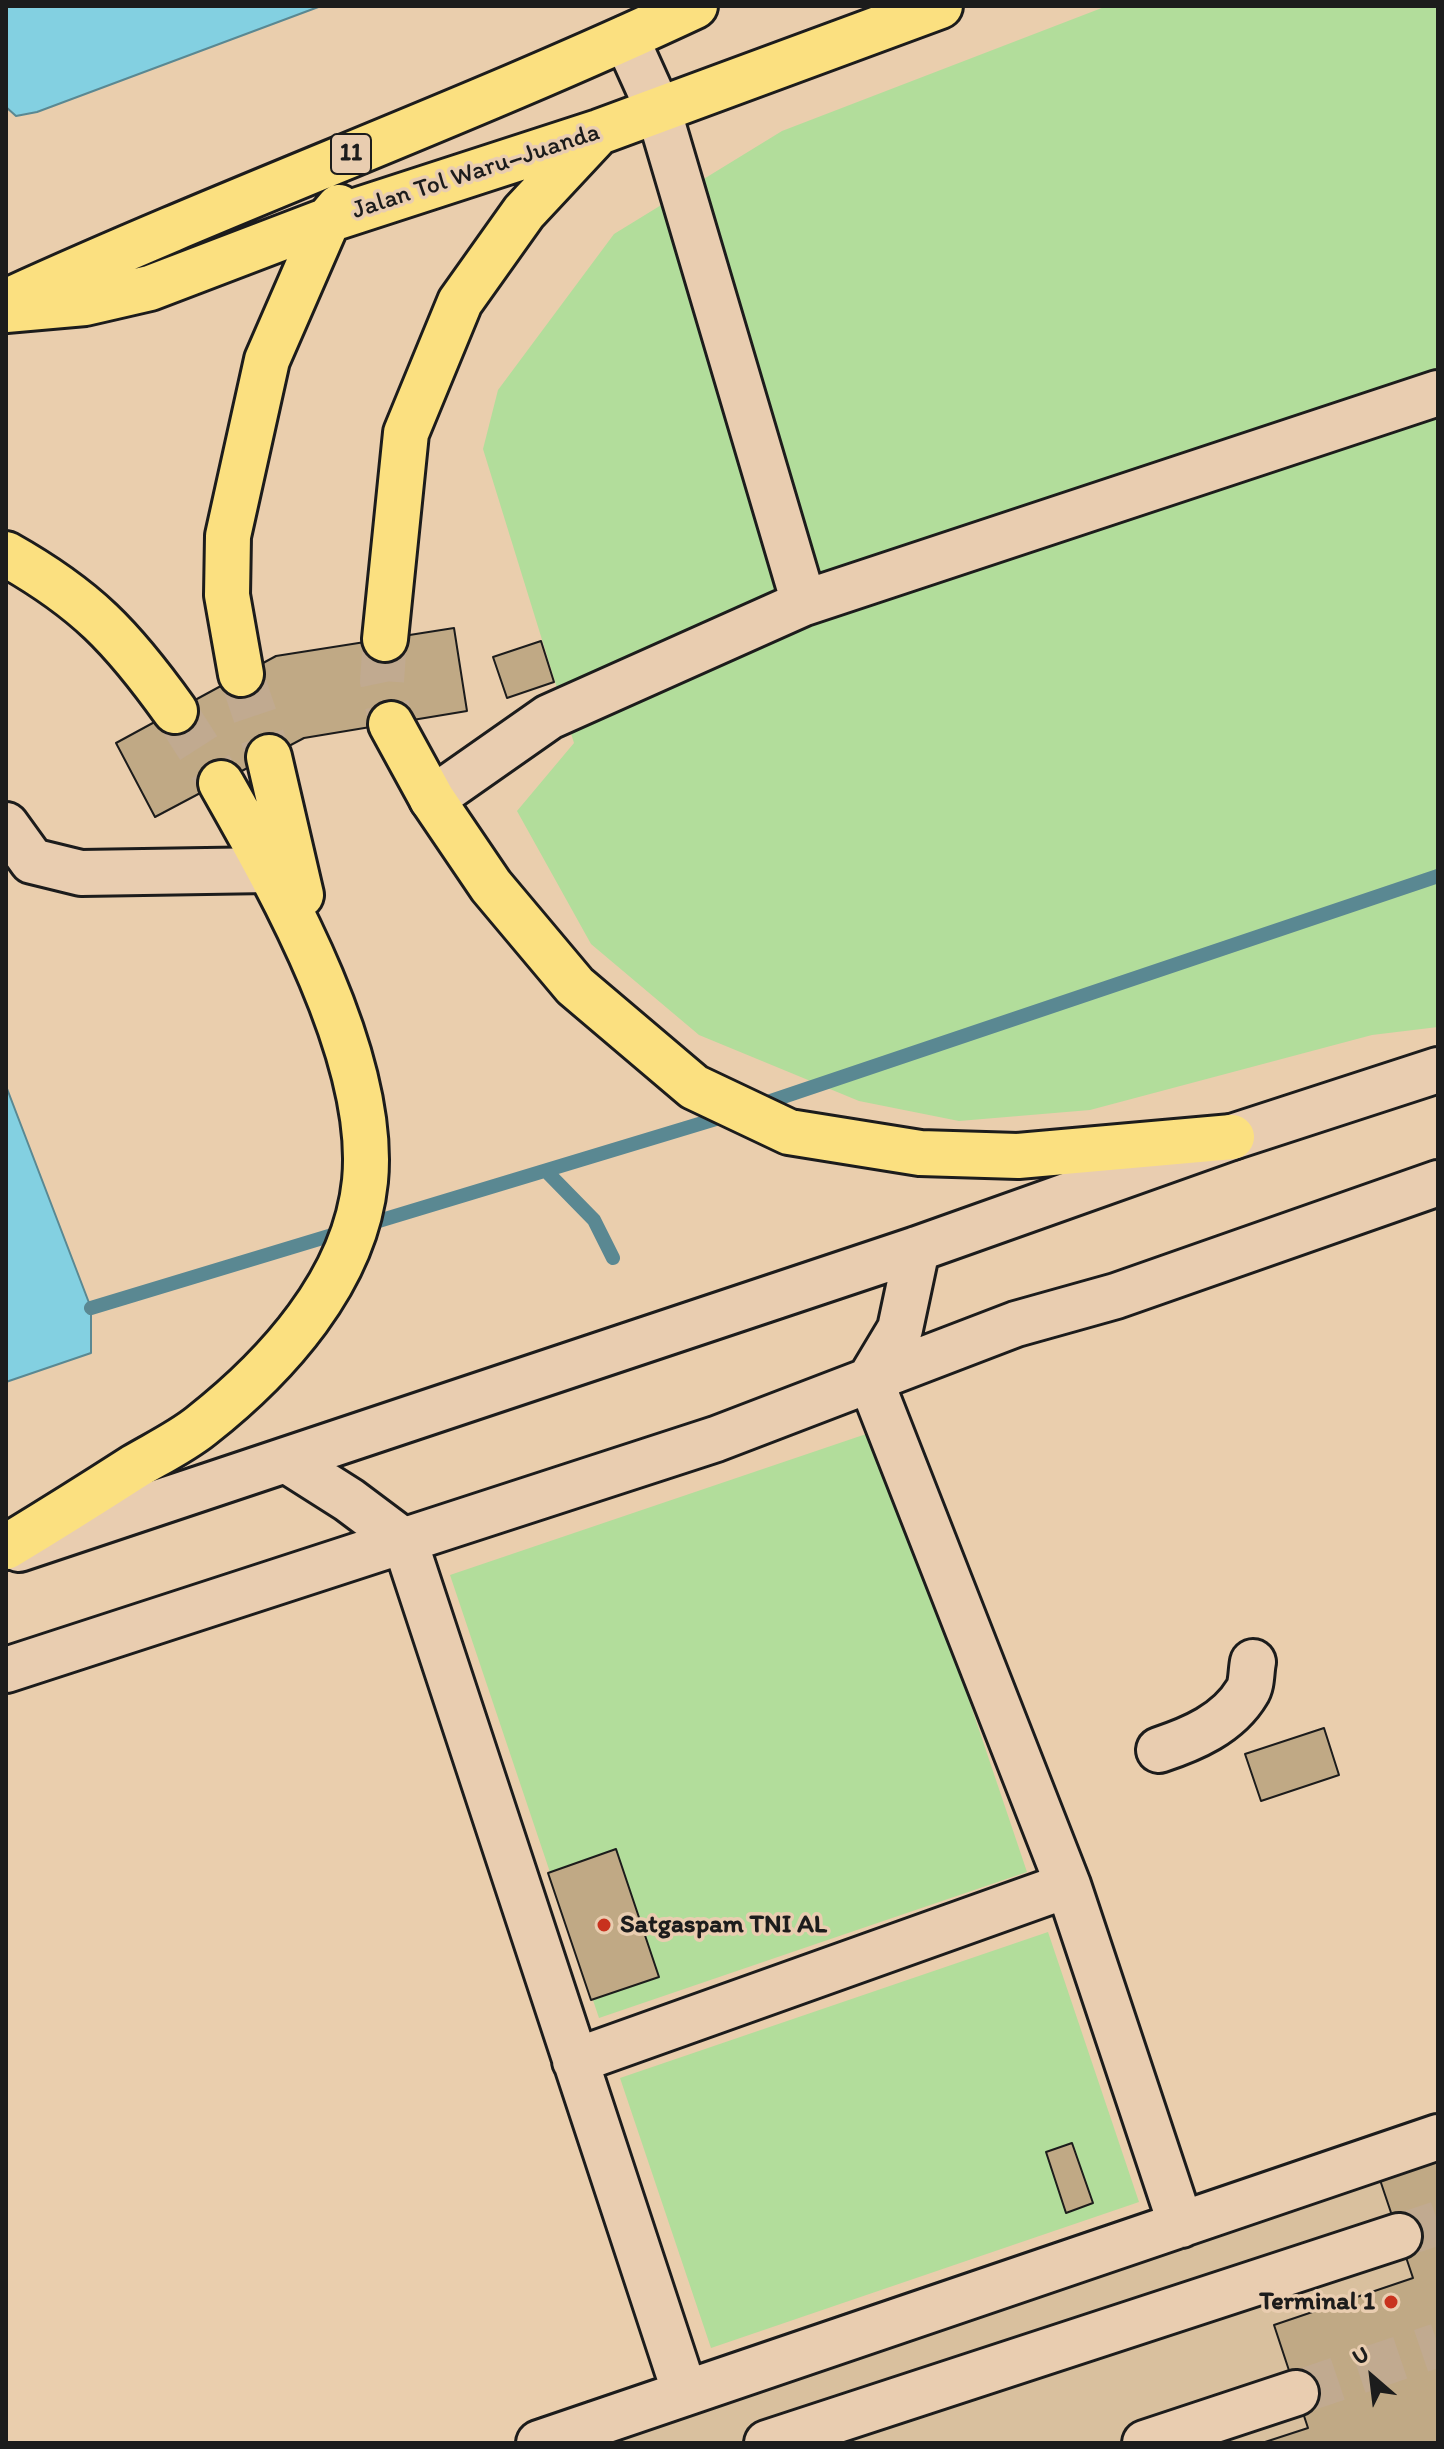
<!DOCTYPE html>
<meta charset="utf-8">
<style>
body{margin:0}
#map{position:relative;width:1444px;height:2449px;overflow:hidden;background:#eacead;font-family:Itim,sans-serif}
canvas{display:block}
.frame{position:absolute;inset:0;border:8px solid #1c1c1c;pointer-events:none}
.north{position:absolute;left:1332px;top:2337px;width:80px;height:80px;-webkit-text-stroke:6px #e9cdb0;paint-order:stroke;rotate:332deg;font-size:22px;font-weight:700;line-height:32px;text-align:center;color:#1c1c1c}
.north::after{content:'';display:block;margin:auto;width:28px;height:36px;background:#1c1c1c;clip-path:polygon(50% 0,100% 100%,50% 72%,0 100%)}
</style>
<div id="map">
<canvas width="1444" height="2449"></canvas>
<div class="frame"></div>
<div class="north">U</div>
</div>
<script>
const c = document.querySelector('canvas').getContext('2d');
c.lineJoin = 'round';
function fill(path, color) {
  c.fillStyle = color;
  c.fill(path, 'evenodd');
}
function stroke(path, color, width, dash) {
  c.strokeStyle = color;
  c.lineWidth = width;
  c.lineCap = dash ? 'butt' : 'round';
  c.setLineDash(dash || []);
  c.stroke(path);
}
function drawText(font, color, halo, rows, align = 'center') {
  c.font = font + ' Itim,sans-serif';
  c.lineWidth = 7;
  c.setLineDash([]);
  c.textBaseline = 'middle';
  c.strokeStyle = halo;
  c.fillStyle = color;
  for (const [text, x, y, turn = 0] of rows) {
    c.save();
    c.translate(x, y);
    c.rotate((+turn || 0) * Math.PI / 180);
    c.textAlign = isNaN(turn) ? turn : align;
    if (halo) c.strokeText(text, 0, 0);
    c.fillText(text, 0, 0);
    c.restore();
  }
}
const built = new Path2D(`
 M 1438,2143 L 1438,2443 L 557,2443 Z`);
const green = new Path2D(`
 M 1107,6 L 1438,6 L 1438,1027 L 1372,1035 L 1090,1110 L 959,1121 L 859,1101 L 699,1035 L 591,944 L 517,811 L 574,743 L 483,449 L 498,390 L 614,234 L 782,131 Z
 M 878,1430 L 1027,1872 L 599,2018 L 450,1575 Z
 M 1048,1932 L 1139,2202 L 711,2348 L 620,2078 Z`);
const water = new Path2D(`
 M 6,6 L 321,6 L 37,112 L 16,116 L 6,107 Z
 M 6,1086 L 91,1308 L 91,1353 L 6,1382 Z`);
const stream = new Path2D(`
 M 756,1106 L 1438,876
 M 547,1172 L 594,1220 L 613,1258
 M 91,1308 L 729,1115`);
const building = new Path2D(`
 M 454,628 L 467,711 L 304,738 L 155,817 L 116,743 L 276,656 Z
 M 541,641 L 554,682 L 507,698 L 493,657 Z
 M 1324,1728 L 1339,1775 L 1261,1801 L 1245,1754 Z
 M 616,1849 L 659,1977 L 591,2000 L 548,1873 Z
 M 1072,2143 L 1093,2203 L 1066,2213 L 1046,2152 Z
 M 1438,2144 L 1438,2443 L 1262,2443 L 1308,2428 L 1274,2325 L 1413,2278 L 1375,2165 Z`);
const minorTunnel = new Path2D(`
 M 1399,2236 L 1438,2223
 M 1296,2393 L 1438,2345`);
const highwayTunnel = new Path2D(`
 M 385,639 L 382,681 L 391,724
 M 241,674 L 269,757
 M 175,711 L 221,783`);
const minor = new Path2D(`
 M 626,38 L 658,109 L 804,603
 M 432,799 L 549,717 L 804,603 L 1438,393
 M 6,825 L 32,861 L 81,873 L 269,870
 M 917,1249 L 900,1329 L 870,1379 L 1068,1885 L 1181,2225
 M 286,1460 L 349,1500 L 405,1542 L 685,2393
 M 19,1549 L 917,1249 L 1232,1137 L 1438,1070
 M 6,1670 L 716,1439 L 1016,1324 L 1116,1296 L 1438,1183
 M 1159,1750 C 1192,1739 1228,1724 1247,1692 C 1252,1685 1251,1671 1253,1662
 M 575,2061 L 1068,1885
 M 539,2443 L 1438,2137
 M 767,2443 L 1399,2236
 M 1145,2443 L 1296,2393`);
const highway = new Path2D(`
 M 12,299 C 238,196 471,111 695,6
 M 6,310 L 85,303 L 150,288 L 328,220 L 599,132 L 940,6
 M 6,554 C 86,599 122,637 175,711
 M 385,639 L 406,433 L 460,302 L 524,212 L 594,137
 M 241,674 L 227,595 L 228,536 L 267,360 L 328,220 L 339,207
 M 391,724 L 432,799 L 491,886 L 575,986 L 694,1087 L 789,1132 L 920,1153 L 1018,1156 L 1232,1137
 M 269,757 L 301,895
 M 6,1547 C 49,1521 92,1494 134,1467 C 156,1454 181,1442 201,1426 C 276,1367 355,1281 365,1181 C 377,1057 281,889 221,783`);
const markers = [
 [604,1925,8,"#c8321e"],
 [1391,2302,8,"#c8321e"]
];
const shields = [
 [351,154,40]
];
const shieldNames = [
 ["11",351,154]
];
const streetNames = [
 ["Jalan Tol Waru–Juanda",476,172,-18]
];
const poiNames = [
 ["Satgaspam TNI AL",620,1925],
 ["Terminal 1",1375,2302,"right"]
];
fill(built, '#d9c09e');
fill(green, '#b2dd9b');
fill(water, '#83d0e1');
stroke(water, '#5a8892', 2);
stroke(stream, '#5a8892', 14);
fill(building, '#c0a985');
stroke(building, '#1c1c1c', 2);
stroke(minorTunnel, '#c1aa90', 44, [44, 22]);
stroke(highwayTunnel, '#c1aa90', 44, [44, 22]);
stroke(minor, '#1c1c1c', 50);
stroke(highway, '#1c1c1c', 50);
stroke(minor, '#e9cdb0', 44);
stroke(highway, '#fbe080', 44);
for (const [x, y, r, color] of markers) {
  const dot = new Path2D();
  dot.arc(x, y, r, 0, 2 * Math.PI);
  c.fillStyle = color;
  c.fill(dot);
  stroke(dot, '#e9cdb0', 3);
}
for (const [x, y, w] of shields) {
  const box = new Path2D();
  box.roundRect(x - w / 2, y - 20, w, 40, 6);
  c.fillStyle = '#e9cdb0';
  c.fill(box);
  stroke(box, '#1c1c1c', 2);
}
drawText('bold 24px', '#1c1c1c', null, shieldNames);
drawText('26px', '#1c1c1c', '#e9cdb0', streetNames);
drawText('bold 26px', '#1c1c1c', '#e9cdb0', poiNames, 'left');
</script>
